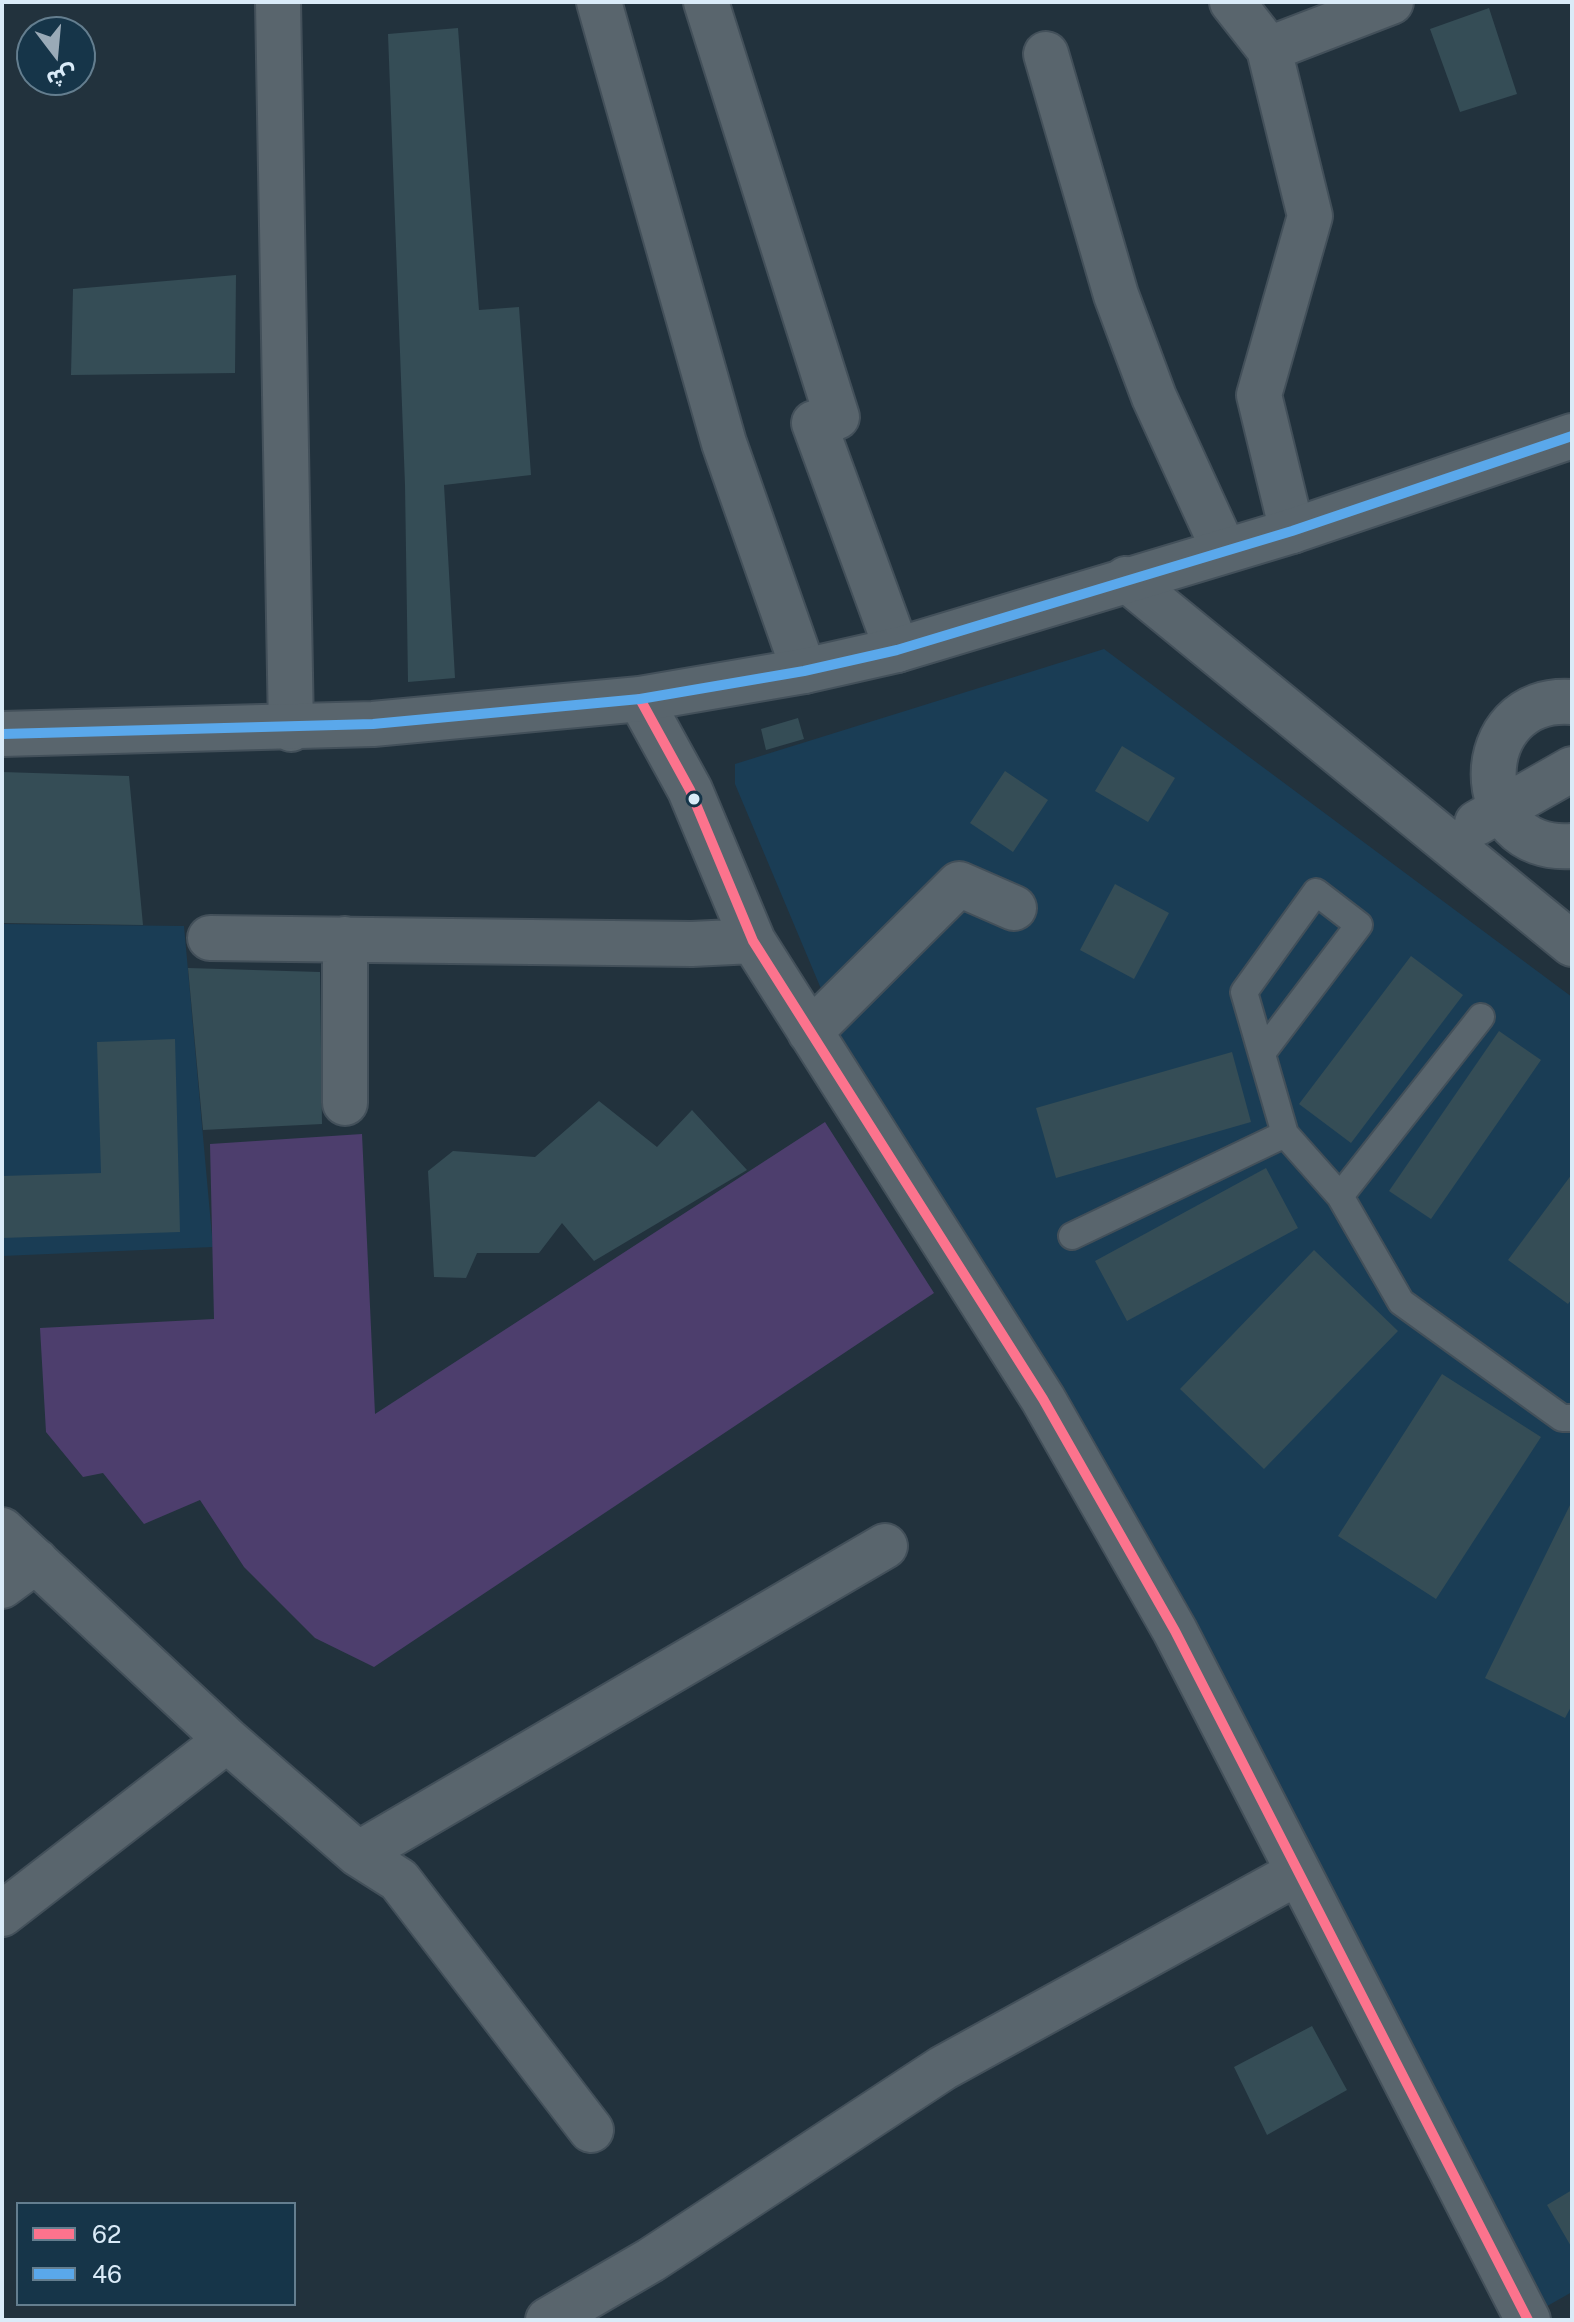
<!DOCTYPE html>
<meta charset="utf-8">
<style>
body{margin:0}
#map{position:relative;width:1574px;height:2322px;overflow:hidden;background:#22323d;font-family:"Public Sans","Noto Sans Arabic",sans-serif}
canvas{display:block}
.frame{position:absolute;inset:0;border:4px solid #daebf8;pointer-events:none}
.legend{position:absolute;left:16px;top:2202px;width:280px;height:104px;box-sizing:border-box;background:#163549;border:2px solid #647e8f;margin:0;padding:10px 14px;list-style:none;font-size:24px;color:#daebf8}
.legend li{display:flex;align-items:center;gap:16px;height:40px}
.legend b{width:40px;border:2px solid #647e8f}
.north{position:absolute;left:16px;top:16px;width:80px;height:80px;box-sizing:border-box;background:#163549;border:2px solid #647e8f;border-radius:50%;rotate:164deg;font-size:22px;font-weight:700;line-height:32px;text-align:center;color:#daebf8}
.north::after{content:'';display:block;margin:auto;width:28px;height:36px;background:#9aaab7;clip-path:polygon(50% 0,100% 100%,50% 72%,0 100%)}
</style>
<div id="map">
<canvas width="1574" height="2322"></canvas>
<div class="frame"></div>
<ul class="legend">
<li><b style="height:10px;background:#fc738d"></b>62</li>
<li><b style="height:10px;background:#5aa8eb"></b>46</li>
</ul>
<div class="north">ش</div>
</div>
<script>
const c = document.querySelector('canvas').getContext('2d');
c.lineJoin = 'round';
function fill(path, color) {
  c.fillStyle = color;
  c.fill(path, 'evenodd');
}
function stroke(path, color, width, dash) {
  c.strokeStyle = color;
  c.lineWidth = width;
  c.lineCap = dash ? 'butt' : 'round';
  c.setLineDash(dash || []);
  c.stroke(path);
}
const built = new Path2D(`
 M 1104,649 L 1572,997 L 1572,2292 L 1542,2309 L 1043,1387 L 840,1034 L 735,784 L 735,764 Z
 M 2,924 L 184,926 L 213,1247 L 2,1256 Z`);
const green = new Path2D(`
 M 825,1122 L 934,1293 L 374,1667 L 315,1638 L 244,1567 L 200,1500 L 144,1524 L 103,1473 L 83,1477 L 46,1432 L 40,1328 L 214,1319 L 210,1144 L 362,1134 L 375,1414 Z`);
const building = new Path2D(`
 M 1489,8 L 1517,94 L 1460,112 L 1430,29 Z
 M 458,28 L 479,310 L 519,307 L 531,475 L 444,485 L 455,678 L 408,682 L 405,485 L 388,34 Z
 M 236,275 L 235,373 L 71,375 L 73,289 Z
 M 798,718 L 804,739 L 766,750 L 761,729 Z
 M 1122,746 L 1175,778 L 1148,822 L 1095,791 Z
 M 1005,771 L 1048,800 L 1013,852 L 970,823 Z
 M 2,772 L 129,776 L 143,925 L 2,923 Z
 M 1115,884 L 1169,913 L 1134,979 L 1080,950 Z
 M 1411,956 L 1463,995 L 1351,1143 L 1299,1104 Z
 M 188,968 L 320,972 L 322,1124 L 203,1130 Z
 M 1499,1031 L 1541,1060 L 1431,1219 L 1389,1191 Z
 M 175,1039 L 180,1232 L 2,1238 L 2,1176 L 101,1173 L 97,1042 Z
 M 1232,1052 L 1251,1122 L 1056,1178 L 1036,1108 Z
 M 599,1101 L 657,1147 L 692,1110 L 747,1170 L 594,1261 L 562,1223 L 539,1253 L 477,1253 L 466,1278 L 434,1277 L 428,1171 L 453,1151 L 535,1157 Z
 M 1266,1168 L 1298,1228 L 1127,1321 L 1095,1261 Z
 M 1572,1174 L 1572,1299 L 1568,1304 L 1508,1260 Z
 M 1314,1250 L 1398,1331 L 1264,1469 L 1180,1389 Z
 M 1442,1374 L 1541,1437 L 1436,1599 L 1338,1536 Z
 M 1572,1501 L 1572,1705 L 1565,1718 L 1485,1678 Z
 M 1312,2026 L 1347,2090 L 1267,2135 L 1234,2067 Z
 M 1572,2190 L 1572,2248 L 1547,2205 Z`);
const lane = new Path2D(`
 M 1262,1053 L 1359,925 L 1316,892 L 1244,992 L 1285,1134 L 1340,1196 L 1401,1302 L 1562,1418 L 1572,1418
 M 1340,1196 L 1481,1017
 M 1072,1236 L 1285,1134`);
const street = new Path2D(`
 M 278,2 L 291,729
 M 599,2 L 724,443 L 804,671
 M 706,2 L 837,417 L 814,423 L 897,650
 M 1232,2 L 1269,49 L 1310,216 L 1259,395 L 1292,531
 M 1269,49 L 1391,2
 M 1046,54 L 1116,295 L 1154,397 L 1224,550
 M 1126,579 L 1572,944
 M 640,699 L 690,790 L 753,941 L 1043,1399 L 1175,1631 L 1528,2320
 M 1572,702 C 1468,694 1467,854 1572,846
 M 1477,823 L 1572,769
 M 210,938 L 692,944 L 753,941
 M 345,939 L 345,1103
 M 810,1032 L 959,884 L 1014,908
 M 2,1530 L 227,1740 L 358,1854 L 399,1880 L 591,2130
 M 2,1586 L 36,1561
 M 358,1854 L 885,1546
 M 2,1914 L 227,1740
 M 548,2320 L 651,2260 L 943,2068 L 1297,1873`);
const secondary = new Path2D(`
 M 2,734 L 373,724 L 640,699 L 804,671 L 897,650 L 1292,531 L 1572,436`);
const bus1 = new Path2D(`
 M 640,699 L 690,790 L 753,941 L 1043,1399 L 1175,1631 L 1528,2320`);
const bus2 = new Path2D(`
 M 2,734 L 373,724 L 640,699 L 804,671 L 897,650 L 1292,531 L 1572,436`);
const markers = [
 [694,799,7,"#daebf8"]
];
fill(built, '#1a3d55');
fill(green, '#4d3e6d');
fill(building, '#354d56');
stroke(lane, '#43505a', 30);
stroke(street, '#43505a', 48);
stroke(secondary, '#43505a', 48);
stroke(lane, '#59656d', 26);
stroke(street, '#59656d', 44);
stroke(secondary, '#59656d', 44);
stroke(bus1, '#fc738d', 10);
stroke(bus2, '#5aa8eb', 10);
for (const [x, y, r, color] of markers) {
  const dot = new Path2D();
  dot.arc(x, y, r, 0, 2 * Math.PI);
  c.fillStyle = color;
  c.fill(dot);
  stroke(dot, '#163549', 3);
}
</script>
